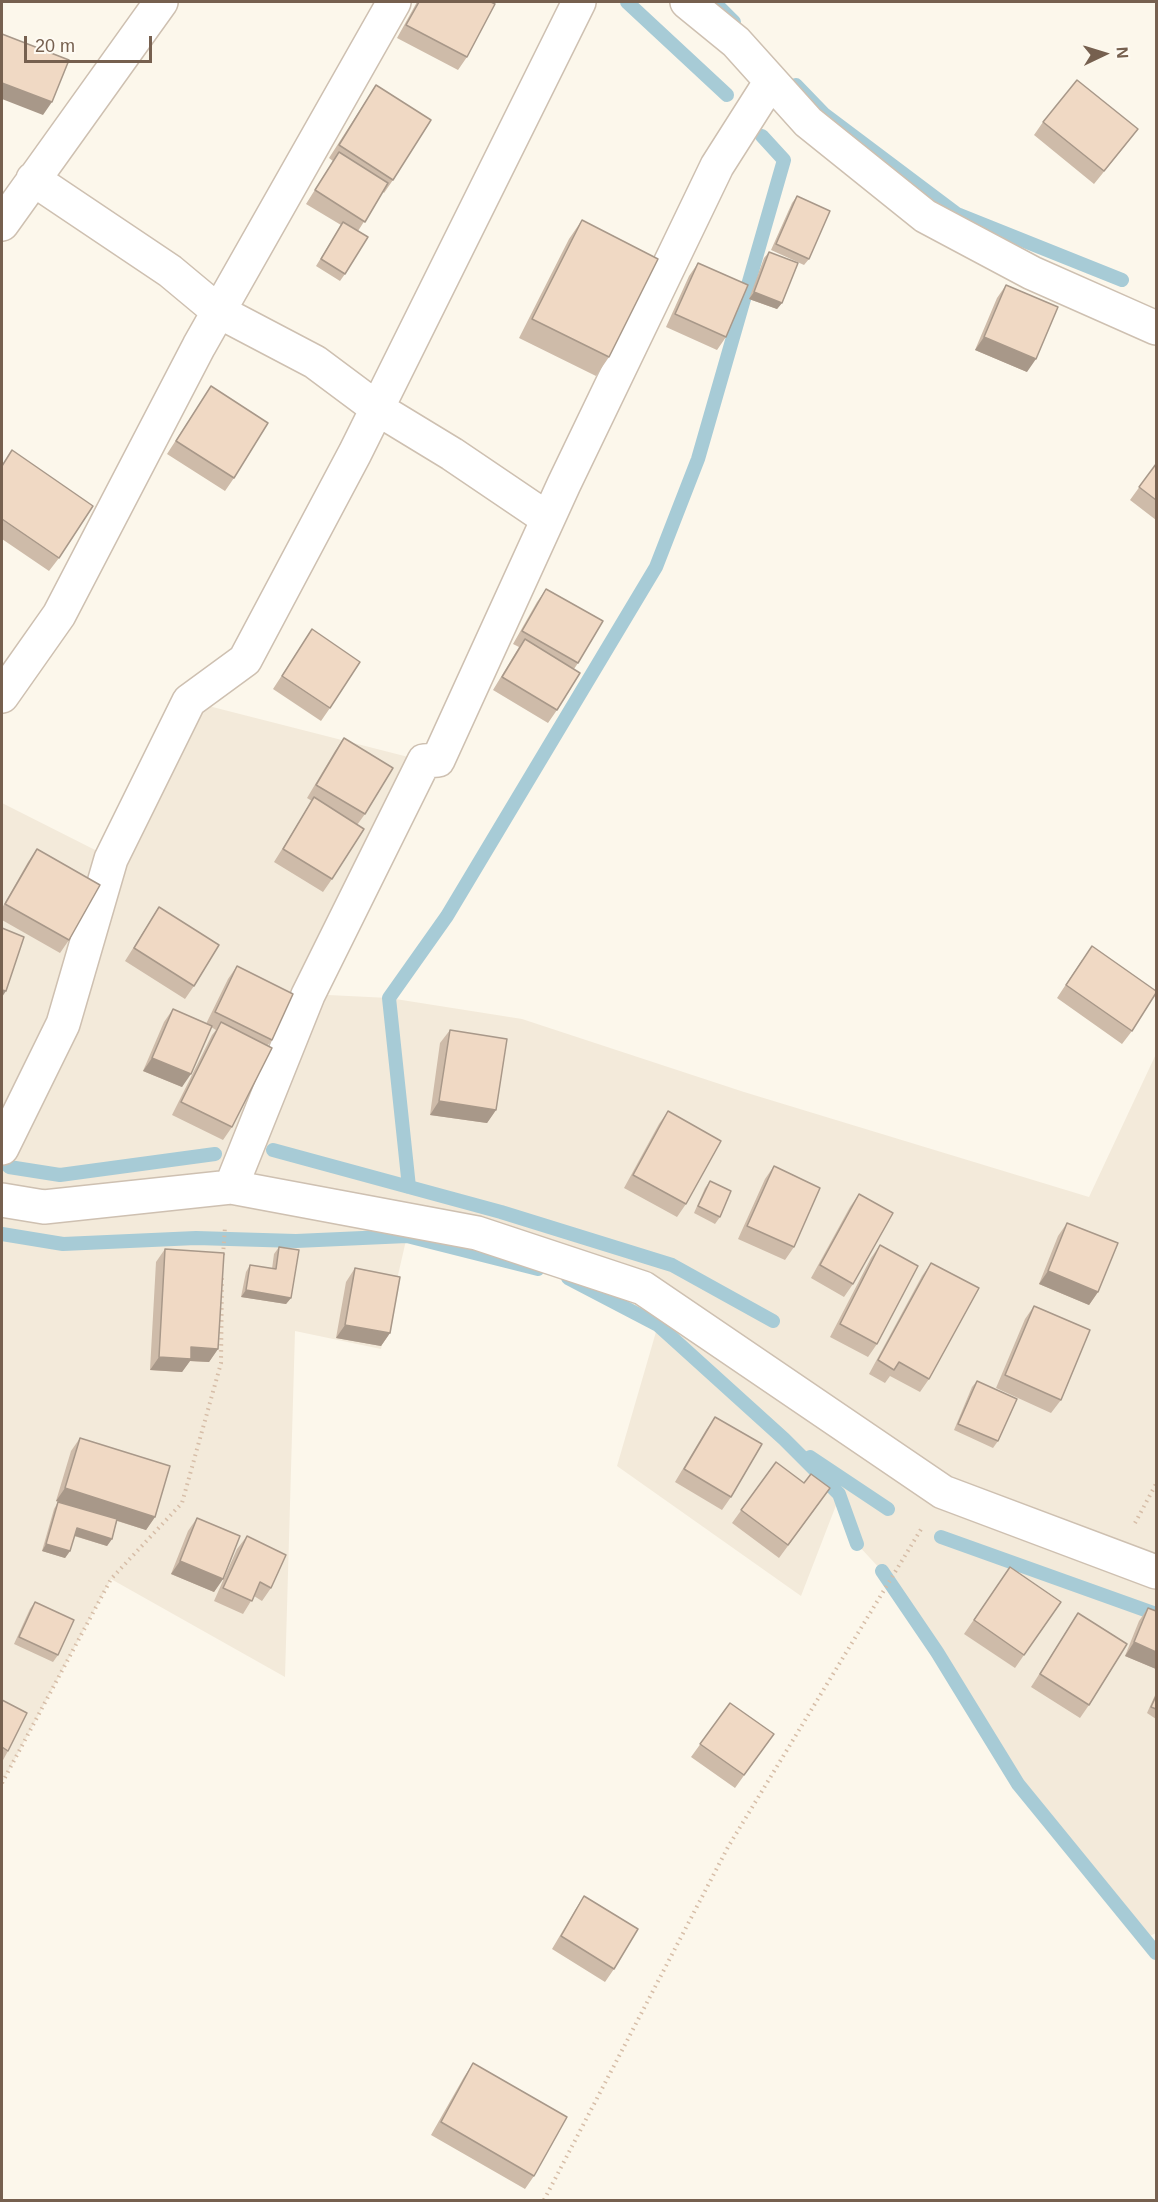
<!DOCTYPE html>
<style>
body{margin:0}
#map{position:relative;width:1158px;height:2202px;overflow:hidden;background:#fcf7eb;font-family:Arial,sans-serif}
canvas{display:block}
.frame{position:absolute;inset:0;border:3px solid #76604f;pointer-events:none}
.north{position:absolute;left:1074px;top:24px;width:60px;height:60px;-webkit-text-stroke:4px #fefaf2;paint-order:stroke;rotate:86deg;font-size:16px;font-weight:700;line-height:24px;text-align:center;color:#76604f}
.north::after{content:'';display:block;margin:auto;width:21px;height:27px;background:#76604f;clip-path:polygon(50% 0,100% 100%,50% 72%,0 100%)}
.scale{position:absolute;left:24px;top:36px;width:128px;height:27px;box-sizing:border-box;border:3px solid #76604f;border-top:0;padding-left:8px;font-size:18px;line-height:21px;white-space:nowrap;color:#76604f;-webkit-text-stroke:4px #fefaf2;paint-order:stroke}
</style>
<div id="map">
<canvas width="1158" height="2202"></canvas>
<div class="frame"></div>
<div class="north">N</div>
<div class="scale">20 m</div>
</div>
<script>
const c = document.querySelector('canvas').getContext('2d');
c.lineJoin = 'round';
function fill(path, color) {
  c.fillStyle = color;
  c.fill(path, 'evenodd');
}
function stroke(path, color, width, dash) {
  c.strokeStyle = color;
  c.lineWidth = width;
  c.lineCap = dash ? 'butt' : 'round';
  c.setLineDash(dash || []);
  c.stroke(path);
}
const residential = new Path2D(`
 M 189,701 L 424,761 L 308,994 L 389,998 L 522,1019 L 744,1092 L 1089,1197 L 1156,1054 L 1156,1933 L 1144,1939 L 1018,1784 L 937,1652 L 882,1571 L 857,1544 L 840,1495 L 801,1596 L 617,1466 L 658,1325 L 567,1277 L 407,1236 L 381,1349 L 295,1331 L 285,1677 L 111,1579 L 2,1783 L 2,803 L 111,858 Z`);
const stream = new Path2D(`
 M 627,2 L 727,95
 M 714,2 L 734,22
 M 796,85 L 824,114 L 957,214 L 1122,280
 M 273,1150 L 501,1212 L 672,1265 L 773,1321
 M 9,1167 L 60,1175 L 215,1154
 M 409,1187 L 389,998 L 447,916 L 656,567 L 698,459 L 784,160 L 762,136
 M 2,1234 L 63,1244 L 196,1238 L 296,1241 L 407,1236 L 538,1269
 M 568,1278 L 658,1325 L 784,1439 L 839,1494 L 857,1544
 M 810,1457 L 888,1509
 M 941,1537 L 1156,1614
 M 882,1571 L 937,1652 L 1018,1784 L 1156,1953`);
const path = new Path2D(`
 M 223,1255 L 225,1227
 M 1135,1523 L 1156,1484
 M 2,1783 L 111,1579 L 182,1503 L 221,1363 L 222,1277
 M 544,2200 L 728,1847 L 923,1526`);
const street = new Path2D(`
 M 687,2 L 736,42 L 808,122 L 925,216 L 1032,273 L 1156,328
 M 33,179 L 170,271 L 218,311 L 315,362 L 378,409 L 452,454 L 548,519
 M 2,224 L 161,2
 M 2,696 L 59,615 L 199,346 L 394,2
 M 2,1148 L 63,1024 L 111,859 L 189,701 L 245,660 L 355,453 L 579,2
 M 231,1187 L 308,995 L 424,761 L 438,760 L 564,484 L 717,166 L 771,81
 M 2,1200 L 44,1207 L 231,1187 L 477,1233 L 643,1288 L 943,1492 L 1156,1572`);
const wall = new Path2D(`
 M 417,2 L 491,2 L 467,57 L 458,70 L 397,38 Z
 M 376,85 L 393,180 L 384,193 L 383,192 L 358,231 L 345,274 L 340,281 L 316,266 L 341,225 L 306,204 L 333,161 L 329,158 Z
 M 1043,122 L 1138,129 L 1128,142 L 1094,184 L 1034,135 Z
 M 797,196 L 809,259 L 804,265 L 771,250 L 792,203 Z
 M 582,220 L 609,357 L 596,376 L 519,338 L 569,239 Z
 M 769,252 L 782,303 L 777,309 L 749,299 L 764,258 Z
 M 698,263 L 726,337 L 717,350 L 666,327 L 689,276 Z
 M 1006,285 L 1027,372 L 975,350 L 997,298 Z
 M 211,386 L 234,478 L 225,491 L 167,454 Z
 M 1156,464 L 1156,520 L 1130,500 Z
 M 2,465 L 59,558 L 49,571 L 2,539 Z
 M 546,589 L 578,663 L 574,669 L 557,710 L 548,723 L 493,690 L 519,647 L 513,644 L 537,602 Z
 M 312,629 L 330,708 L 321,721 L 273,689 Z
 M 344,738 L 365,814 L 357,825 L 332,879 L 323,892 L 274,862 L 312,801 L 307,798 L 335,751 Z
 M 37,849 L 69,940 L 60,953 L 2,920 L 2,908 L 28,862 Z
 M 159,907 L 194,986 L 185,999 L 125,961 Z
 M 1082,960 L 1132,1031 L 1122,1044 L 1057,998 Z
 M 237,966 L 272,1040 L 267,1046 L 232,1127 L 223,1140 L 172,1115 L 212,1035 L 216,1030 L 211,1027 L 182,1087 L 143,1071 L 164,1022 L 173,1009 L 206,1024 L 228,979 Z
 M 450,1030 L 496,1110 L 487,1123 L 430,1115 L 440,1043 Z
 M 668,1111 L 686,1204 L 677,1217 L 624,1188 L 659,1124 Z
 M 774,1166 L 794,1247 L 785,1260 L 738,1239 L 765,1179 Z
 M 710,1181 L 720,1217 L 715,1224 L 694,1213 L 705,1188 Z
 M 859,1194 L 853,1284 L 844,1297 L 811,1278 L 850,1207 Z
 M 1067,1223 L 1098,1292 L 1089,1305 L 1039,1284 L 1058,1236 Z
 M 880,1245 L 877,1344 L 868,1357 L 830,1337 L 871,1258 Z
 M 279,1247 L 291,1298 L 286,1304 L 241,1297 L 246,1272 L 250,1265 L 272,1269 L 274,1254 Z
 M 165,1249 L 218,1349 L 209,1362 L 190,1361 L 182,1372 L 150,1370 L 156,1262 Z
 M 931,1263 L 929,1379 L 920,1392 L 890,1376 L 885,1383 L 869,1374 L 922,1276 Z
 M 355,1268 L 390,1333 L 381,1346 L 336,1338 L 346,1282 Z
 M 1034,1306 L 1061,1400 L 1051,1413 L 996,1388 L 1025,1319 Z
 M 977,1381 L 998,1441 L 993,1448 L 954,1430 L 972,1387 Z
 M 715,1417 L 731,1497 L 722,1510 L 675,1482 L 706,1430 Z
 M 80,1438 L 155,1517 L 146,1530 L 117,1521 L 112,1539 L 107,1546 L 74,1536 L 70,1551 L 65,1558 L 42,1551 L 54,1509 L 58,1502 L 71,1506 L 56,1501 L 71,1451 Z
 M 776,1462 L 821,1501 L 779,1558 L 732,1523 Z
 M 197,1518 L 223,1579 L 214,1592 L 171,1574 L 188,1531 Z
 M 247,1536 L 271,1588 L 262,1601 L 254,1596 L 243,1614 L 214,1601 L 237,1549 Z
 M 1010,1567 L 1061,1602 L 1015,1668 L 964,1634 Z
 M 35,1602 L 58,1655 L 53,1662 L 14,1644 L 30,1609 Z
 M 1148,1608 L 1156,1611 L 1156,1669 L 1125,1656 L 1139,1621 Z
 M 1078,1613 L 1089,1705 L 1080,1718 L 1031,1687 Z
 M 1156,1693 L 1156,1719 L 1147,1713 Z
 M 2,1700 L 8,1751 L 2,1762 Z
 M 730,1703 L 774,1734 L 735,1788 L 691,1757 Z
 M 584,1896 L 614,1969 L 605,1982 L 552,1949 L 575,1910 Z
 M 473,2063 L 534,2176 L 525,2189 L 431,2135 L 464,2077 Z`);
const shadedWall = new Path2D(`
 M 2,83 L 52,102 L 43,115 L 2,99 Z
 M 754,292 L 782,303 L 777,309 L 749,299 Z
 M 984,337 L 1036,359 L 1027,372 L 975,350 Z
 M 2,990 L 6,991 L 2,997 Z
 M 152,1058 L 191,1074 L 182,1087 L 143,1071 Z
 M 439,1101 L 496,1110 L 487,1123 L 430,1115 Z
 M 1048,1271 L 1098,1292 L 1089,1305 L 1039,1284 Z
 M 246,1290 L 291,1298 L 286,1304 L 241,1297 Z
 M 345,1325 L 390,1333 L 381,1346 L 336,1338 Z
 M 191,1347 L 218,1349 L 209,1362 L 190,1361 L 182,1372 L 150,1370 L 159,1357 Z
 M 65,1488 L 155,1517 L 146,1530 L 56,1501 Z
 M 77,1528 L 112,1539 L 107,1546 L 72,1535 Z
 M 46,1544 L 70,1551 L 65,1558 L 42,1551 Z
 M 180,1561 L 223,1579 L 214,1592 L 171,1574 Z
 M 1134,1642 L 1156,1652 L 1156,1669 L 1125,1656 Z`);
const building = new Path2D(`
 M 419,2 L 491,2 L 495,4 L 467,57 L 406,25 Z
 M 2,34 L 69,60 L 52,102 L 2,83 Z
 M 1077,80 L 1138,129 L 1104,171 L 1043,122 Z
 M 376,85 L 431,120 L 393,180 L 339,145 Z
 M 339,152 L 388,183 L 365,222 L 315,190 Z
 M 797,196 L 830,211 L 809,259 L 776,244 Z
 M 582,220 L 658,259 L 609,357 L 532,319 Z
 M 343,222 L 368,237 L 345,274 L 321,259 Z
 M 769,252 L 798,263 L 782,303 L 754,292 Z
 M 698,263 L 748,285 L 726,337 L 675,314 Z
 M 1006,285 L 1058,307 L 1036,359 L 984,337 Z
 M 211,386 L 268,423 L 234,478 L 176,441 Z
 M 12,450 L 93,506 L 59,558 L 2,519 L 2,466 Z
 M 1156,464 L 1156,500 L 1139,487 Z
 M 546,589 L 603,621 L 578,663 L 522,631 Z
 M 312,629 L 360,662 L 330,708 L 282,676 Z
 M 525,639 L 580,673 L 557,710 L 502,677 Z
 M 344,738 L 393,768 L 365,814 L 316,785 Z
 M 314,797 L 364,829 L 332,879 L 283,849 Z
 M 37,849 L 100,885 L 69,940 L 5,904 Z
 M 159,907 L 219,945 L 194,986 L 134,948 Z
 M 2,928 L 24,937 L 6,991 L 2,990 Z
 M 1092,946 L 1156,991 L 1156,993 L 1132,1031 L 1066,985 Z
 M 237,966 L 293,994 L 272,1040 L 215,1012 Z
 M 173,1009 L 212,1026 L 191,1074 L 152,1058 Z
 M 221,1022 L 272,1048 L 232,1127 L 181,1102 Z
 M 450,1030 L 507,1039 L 496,1110 L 439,1101 Z
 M 668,1111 L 721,1141 L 686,1204 L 633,1175 Z
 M 774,1166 L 820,1188 L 794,1247 L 747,1226 Z
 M 710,1181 L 731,1191 L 720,1217 L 698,1206 Z
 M 859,1194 L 893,1213 L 853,1284 L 820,1265 Z
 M 1067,1223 L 1118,1243 L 1098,1292 L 1048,1271 Z
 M 880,1245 L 918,1266 L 877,1344 L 840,1324 Z
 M 279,1247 L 299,1250 L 291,1298 L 246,1290 L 250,1265 L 276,1269 Z
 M 165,1249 L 224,1253 L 218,1349 L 191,1347 L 191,1359 L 159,1357 Z
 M 931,1263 L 979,1288 L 929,1379 L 899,1362 L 894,1370 L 878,1360 Z
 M 355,1268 L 400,1277 L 390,1333 L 345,1325 Z
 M 1034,1306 L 1090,1330 L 1061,1400 L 1005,1375 Z
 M 977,1381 L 1017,1399 L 998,1441 L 958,1424 Z
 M 715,1417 L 762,1444 L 731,1497 L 684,1469 Z
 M 80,1438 L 170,1466 L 155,1517 L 65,1488 Z
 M 776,1462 L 804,1483 L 811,1474 L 830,1488 L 788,1545 L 741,1510 Z
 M 58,1502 L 117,1519 L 112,1539 L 77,1528 L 70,1551 L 46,1544 Z
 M 197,1518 L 240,1536 L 223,1579 L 180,1561 Z
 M 247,1536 L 286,1555 L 271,1588 L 260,1582 L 252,1601 L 223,1588 Z
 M 1010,1567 L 1061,1602 L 1024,1655 L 974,1620 Z
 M 35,1602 L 74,1620 L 58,1655 L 19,1637 Z
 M 1148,1608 L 1156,1611 L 1156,1652 L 1134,1642 Z
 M 1078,1613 L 1127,1644 L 1089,1705 L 1040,1674 Z
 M 1156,1696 L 1156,1709 L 1151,1707 Z
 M 2,1700 L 27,1713 L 8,1751 L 2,1747 Z
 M 730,1703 L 774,1734 L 744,1775 L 700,1744 Z
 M 584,1896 L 638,1929 L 614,1969 L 561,1936 Z
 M 473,2063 L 567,2117 L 534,2176 L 441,2122 Z`);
fill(residential, '#f3eada');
stroke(stream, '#a7cbd6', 14);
stroke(street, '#cec0b1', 36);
stroke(path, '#d6bda7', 4, [1.5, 4.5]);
stroke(street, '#fff', 33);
fill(wall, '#cebba9');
fill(shadedWall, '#a89889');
fill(building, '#f0d9c4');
stroke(building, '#a89889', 1.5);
</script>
